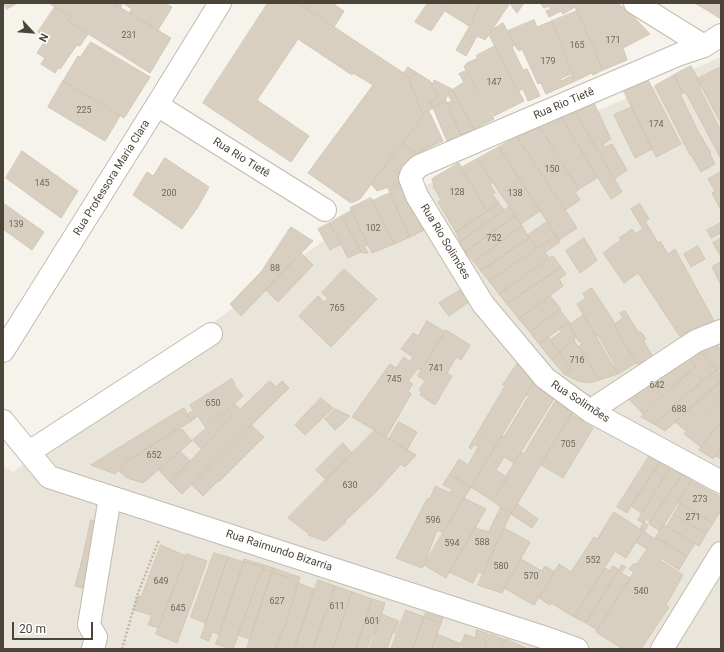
<!DOCTYPE html>
<meta charset="utf-8">
<style>
body{margin:0}
#map{position:relative;width:724px;height:652px;overflow:hidden;background:#f6f3ec;font-family:Roboto,sans-serif}
canvas{display:block}
.frame{position:absolute;inset:0;border:4px solid #4b4439;pointer-events:none}
.north{position:absolute;left:12px;top:12px;width:40px;height:40px;-webkit-text-stroke:3px #fff;paint-order:stroke;rotate:116deg;font-size:11px;font-weight:700;line-height:16px;text-align:center;color:#4b4439}
.north::after{content:'';display:block;margin:auto;width:14px;height:18px;background:#4b4439;clip-path:polygon(50% 0,100% 100%,50% 72%,0 100%)}
.scale{position:absolute;left:12px;top:622px;width:81px;height:18px;box-sizing:border-box;border:2px solid #4b4439;border-top:0;padding-left:5px;font-size:12px;line-height:14px;white-space:nowrap;color:#4b4439;-webkit-text-stroke:3px #fff;paint-order:stroke}
</style>
<div id="map">
<canvas width="724" height="652"></canvas>
<div class="frame"></div>
<div class="north">N</div>
<div class="scale">20 m</div>
</div>
<script>
const c = document.querySelector('canvas').getContext('2d');
c.lineJoin = 'round';
function fill(path, color) {
  c.fillStyle = color;
  c.fill(path, 'evenodd');
}
function stroke(path, color, width, dash) {
  c.strokeStyle = color;
  c.lineWidth = width;
  c.lineCap = dash ? 'butt' : 'round';
  c.setLineDash(dash || []);
  c.stroke(path);
}
function drawText(font, color, halo, rows, align = 'center') {
  c.font = font + ' Roboto,sans-serif';
  c.lineWidth = 4;
  c.setLineDash([]);
  c.textBaseline = 'middle';
  c.strokeStyle = halo;
  c.fillStyle = color;
  for (const [text, x, y, turn = 0] of rows) {
    c.save();
    c.translate(x, y);
    c.rotate((+turn || 0) * Math.PI / 180);
    c.textAlign = isNaN(turn) ? turn : align;
    if (halo) c.strokeText(text, 0, 0);
    c.fillText(text, 0, 0);
    c.restore();
  }
}
const residential = new Path2D(`
 M 721,57 L 721,649 L 3,649 L 3,466 L 13,472 L 359,214 Z`);
const building = new Path2D(`
 M 4,3 L 17,3 L 7,9 Z
 M 49,3 L 113,3 L 171,38 L 150,73 L 68,21 L 71,17 Z
 M 113,3 L 164,3 L 172,7 L 158,30 L 129,13 L 132,9 L 123,3 L 120,8 Z
 M 268,3 L 298,3 L 408,76 L 423,116 L 360,199 L 351,203 L 308,173 L 373,85 L 353,73 L 352,75 L 298,39 L 257,100 L 309,136 L 291,162 L 203,103 Z
 M 298,3 L 312,3 L 308,10 Z
 M 312,3 L 332,3 L 344,11 L 334,27 L 308,10 Z
 M 428,3 L 450,3 L 431,31 L 415,22 Z
 M 450,3 L 481,3 L 469,26 L 445,11 Z
 M 481,3 L 510,3 L 485,40 L 477,36 L 466,56 L 456,50 L 472,22 L 475,13 Z
 M 510,3 L 524,3 L 517,13 Z
 M 541,3 L 572,3 L 575,7 L 563,14 L 561,11 L 549,17 L 546,11 L 551,9 L 549,6 L 544,8 Z
 M 572,3 L 616,3 L 625,8 L 650,34 L 623,48 L 627,60 L 603,70 L 578,12 Z
 M 695,3 L 721,3 L 721,19 L 710,12 Z
 M 55,7 L 71,17 L 68,21 L 88,34 L 80,46 L 77,45 L 60,69 L 58,68 L 55,73 L 41,64 L 45,58 L 37,53 L 47,38 L 38,32 Z
 M 577,11 L 603,70 L 593,75 L 592,73 L 575,81 L 552,21 Z
 M 534,20 L 537,27 L 552,21 L 573,73 L 560,79 L 561,81 L 573,75 L 575,81 L 546,94 L 541,83 L 538,84 L 522,49 L 519,51 L 515,46 L 508,31 Z
 M 503,23 L 515,45 L 512,47 L 523,70 L 527,69 L 540,96 L 528,101 L 523,89 L 518,91 L 489,35 L 492,30 Z
 M 91,42 L 150,77 L 124,118 L 63,81 L 78,56 L 80,57 Z
 M 495,46 L 524,101 L 494,116 L 464,67 L 467,63 L 478,58 L 476,56 Z
 M 691,66 L 701,85 L 699,87 L 721,131 L 720,157 L 686,93 L 683,93 L 674,75 Z
 M 408,67 L 417,73 L 409,79 L 408,76 L 404,73 Z
 M 721,67 L 721,123 L 697,79 Z
 M 466,71 L 494,119 L 474,129 L 452,90 L 464,82 L 459,74 Z
 M 417,73 L 430,81 L 438,98 L 430,102 L 433,108 L 422,114 L 409,79 Z
 M 674,75 L 683,93 L 680,94 L 699,133 L 711,153 L 710,154 L 715,164 L 701,172 L 691,155 L 690,155 L 655,86 Z
 M 434,80 L 452,89 L 474,129 L 461,135 L 447,103 L 452,101 L 448,95 L 445,100 L 446,101 L 433,108 L 430,102 L 438,98 L 431,83 L 434,83 Z
 M 648,80 L 681,144 L 656,157 L 623,90 Z
 M 63,81 L 120,116 L 105,141 L 48,107 Z
 M 446,101 L 461,134 L 447,141 L 433,108 Z
 M 593,101 L 611,139 L 603,144 L 605,147 L 612,144 L 627,170 L 614,179 L 598,151 L 596,145 L 595,146 L 575,111 Z
 M 632,107 L 652,149 L 635,158 L 614,115 Z
 M 429,111 L 443,141 L 416,154 L 403,143 L 423,116 L 422,114 Z
 M 575,111 L 622,192 L 611,199 L 561,117 Z
 M 561,117 L 597,178 L 579,189 L 564,166 L 565,165 L 540,128 Z
 M 538,125 L 579,190 L 575,192 L 580,200 L 565,210 L 517,137 Z
 M 517,137 L 577,228 L 559,240 L 499,147 Z
 M 403,143 L 422,159 L 403,182 L 377,191 L 371,184 Z
 M 499,147 L 540,211 L 521,224 L 477,159 Z
 M 22,151 L 78,191 L 61,218 L 6,178 Z
 M 165,158 L 209,187 L 198,207 L 182,229 L 133,195 L 147,172 L 153,176 Z
 M 477,159 L 493,182 L 490,184 L 495,193 L 492,194 L 499,203 L 487,211 L 461,168 Z
 M 459,163 L 487,211 L 456,232 L 438,202 L 441,200 L 433,186 L 434,185 L 432,179 Z
 M 721,172 L 721,210 L 712,193 L 715,191 L 708,179 Z
 M 403,182 L 426,229 L 410,237 L 388,188 Z
 M 390,193 L 410,237 L 394,244 L 372,201 Z
 M 371,198 L 394,244 L 372,253 L 350,208 Z
 M 3,203 L 44,232 L 32,250 L 3,229 Z
 M 499,203 L 504,210 L 460,242 L 456,232 Z
 M 640,204 L 649,219 L 645,221 L 658,243 L 660,241 L 668,254 L 675,249 L 714,321 L 683,341 L 638,273 L 624,283 L 603,253 L 621,240 L 619,238 L 632,229 L 635,234 L 643,229 L 631,209 Z
 M 509,207 L 515,216 L 465,252 L 460,242 Z
 M 351,211 L 368,245 L 364,246 L 368,253 L 362,253 L 342,216 Z
 M 342,216 L 361,252 L 348,258 L 330,223 Z
 M 515,216 L 522,226 L 474,262 L 465,252 Z
 M 547,222 L 556,236 L 537,248 L 528,235 Z
 M 330,223 L 341,244 L 330,250 L 318,229 Z
 M 721,223 L 721,233 L 711,238 L 707,230 Z
 M 522,226 L 529,238 L 481,271 L 474,262 Z
 M 291,227 L 313,241 L 241,316 L 230,304 L 261,272 Z
 M 556,236 L 560,242 L 545,252 L 549,258 L 499,294 L 489,281 Z
 M 529,238 L 537,248 L 489,281 L 481,271 Z
 M 584,238 L 597,260 L 580,273 L 566,251 Z
 M 721,238 L 721,257 L 713,243 Z
 M 698,246 L 705,259 L 691,267 L 684,254 Z
 M 301,253 L 313,265 L 278,302 L 266,290 Z
 M 553,256 L 561,267 L 507,304 L 499,294 Z
 M 721,262 L 721,285 L 712,267 Z
 M 561,267 L 566,274 L 559,279 L 563,286 L 519,319 L 507,304 Z
 M 344,269 L 377,299 L 331,347 L 299,316 L 318,296 L 324,302 L 328,298 L 322,293 Z
 M 592,288 L 616,325 L 614,326 L 636,363 L 618,374 L 614,365 L 615,365 L 598,335 L 596,337 L 577,304 L 586,298 L 583,294 Z
 M 462,289 L 470,301 L 449,316 L 439,303 Z
 M 550,296 L 561,309 L 530,332 L 519,319 Z
 M 560,310 L 569,322 L 539,344 L 530,332 Z
 M 625,311 L 639,333 L 641,332 L 646,339 L 643,340 L 652,355 L 645,358 L 649,363 L 640,368 L 614,326 L 616,325 L 615,324 L 623,318 L 620,313 Z
 M 584,315 L 590,326 L 618,374 L 599,380 L 579,346 L 582,344 L 580,341 L 579,342 L 569,325 Z
 M 427,321 L 445,332 L 421,370 L 418,368 L 408,381 L 413,384 L 408,391 L 411,394 L 386,437 L 352,417 L 390,364 L 396,368 L 404,357 L 410,362 L 413,357 L 401,349 L 413,333 L 418,336 Z
 M 569,322 L 576,337 L 574,338 L 575,339 L 560,352 L 550,340 L 561,332 L 559,329 Z
 M 446,330 L 470,345 L 461,360 L 456,357 L 447,373 L 452,376 L 435,405 L 420,395 L 422,392 L 419,390 L 425,381 L 418,376 Z
 M 548,337 L 560,353 L 552,360 L 539,344 Z
 M 713,338 L 721,351 L 721,369 L 718,371 L 698,349 Z
 M 574,340 L 578,347 L 579,346 L 599,380 L 589,383 L 578,381 L 564,374 L 572,369 L 560,353 Z
 M 698,349 L 717,370 L 703,381 L 697,375 L 694,377 L 689,372 L 696,366 L 689,357 Z
 M 685,351 L 696,366 L 643,414 L 626,396 Z
 M 560,353 L 572,369 L 564,374 L 552,360 Z
 M 517,364 L 536,378 L 471,487 L 450,474 L 459,459 L 468,465 L 486,433 L 485,432 L 477,446 L 474,445 L 471,449 L 469,447 L 505,386 L 503,385 Z
 M 717,370 L 721,374 L 721,381 L 665,431 L 654,424 L 682,398 Z
 M 689,372 L 694,377 L 697,375 L 703,381 L 654,424 L 641,417 Z
 M 536,378 L 555,397 L 514,463 L 504,457 L 496,470 L 508,478 L 491,500 L 471,487 L 502,435 L 504,437 L 529,396 L 526,395 Z
 M 232,379 L 235,384 L 234,385 L 243,396 L 206,428 L 198,416 L 191,421 L 187,414 L 193,411 L 190,405 Z
 M 270,381 L 276,387 L 282,381 L 289,388 L 182,494 L 170,482 L 233,416 L 227,410 L 234,403 L 240,409 Z
 M 721,381 L 721,396 L 686,431 L 675,422 Z
 M 721,396 L 721,421 L 701,447 L 684,434 Z
 M 555,397 L 577,405 L 511,514 L 491,500 L 508,478 L 506,476 L 521,452 L 524,454 L 556,400 L 553,399 Z
 M 321,398 L 333,408 L 305,435 L 295,425 Z
 M 184,408 L 191,421 L 126,462 L 115,474 L 91,465 Z
 M 335,409 L 350,416 L 335,430 L 325,419 Z
 M 227,410 L 233,416 L 201,449 L 193,440 Z
 M 571,414 L 593,428 L 563,478 L 541,465 Z
 M 721,421 L 721,448 L 713,459 L 699,450 Z
 M 399,422 L 417,432 L 407,450 L 389,439 Z
 M 251,425 L 264,437 L 219,482 L 218,481 L 203,496 L 191,484 Z
 M 178,429 L 179,431 L 182,429 L 192,441 L 143,483 L 127,478 L 118,470 L 126,462 Z
 M 375,430 L 416,455 L 405,467 L 401,464 L 375,493 L 345,521 L 346,522 L 325,541 L 308,535 L 309,534 L 288,518 Z
 M 343,443 L 352,453 L 326,480 L 316,470 Z
 M 721,448 L 721,459 L 715,456 Z
 M 180,451 L 190,461 L 170,482 L 159,470 Z
 M 652,452 L 662,459 L 627,513 L 617,507 Z
 M 662,459 L 671,466 L 642,513 L 631,506 Z
 M 673,463 L 685,470 L 650,522 L 646,519 L 644,522 L 648,525 L 644,532 L 640,529 L 643,523 L 638,520 Z
 M 685,470 L 694,476 L 660,531 L 649,524 Z
 M 450,474 L 471,487 L 443,533 L 437,530 L 426,559 L 427,559 L 422,568 L 396,558 L 426,501 L 428,498 L 430,499 L 435,486 L 450,493 L 452,489 L 443,485 Z
 M 692,481 L 721,497 L 721,510 L 713,523 L 678,502 Z
 M 464,498 L 486,509 L 446,578 L 424,565 Z
 M 680,503 L 713,523 L 706,534 L 674,514 Z
 M 517,504 L 538,519 L 532,528 L 511,514 Z
 M 501,507 L 511,513 L 483,574 L 478,572 L 473,583 L 449,572 L 475,527 L 483,531 L 484,530 L 488,532 Z
 M 614,512 L 643,531 L 626,558 L 615,551 L 574,617 L 551,603 L 550,605 L 539,598 L 559,564 L 571,572 L 594,537 L 597,539 Z
 M 674,514 L 706,534 L 699,546 L 667,526 Z
 M 91,520 L 103,524 L 89,590 L 75,586 L 82,560 Z
 M 664,525 L 695,544 L 687,556 L 656,537 Z
 M 504,528 L 530,542 L 502,593 L 478,585 Z
 M 643,531 L 655,539 L 656,537 L 687,556 L 679,570 L 661,558 L 660,560 L 683,575 L 666,605 L 669,607 L 641,649 L 623,649 L 596,632 L 634,572 L 629,569 L 634,563 L 636,565 L 647,549 L 636,542 Z
 M 161,545 L 186,556 L 159,628 L 148,625 L 152,615 L 134,610 L 138,596 L 141,597 Z
 M 214,553 L 228,557 L 206,623 L 191,617 Z
 M 187,554 L 207,561 L 177,643 L 156,634 Z
 M 228,557 L 244,562 L 219,634 L 212,632 L 209,641 L 201,638 Z
 M 244,559 L 264,565 L 263,567 L 244,562 Z
 M 521,559 L 542,571 L 545,566 L 555,572 L 534,605 L 504,588 Z
 M 244,562 L 263,567 L 233,649 L 231,649 L 216,644 Z
 M 264,565 L 273,568 L 272,572 L 263,569 Z
 M 622,565 L 626,567 L 621,573 L 630,578 L 597,630 L 586,623 Z
 M 613,566 L 619,570 L 586,623 L 574,617 L 605,568 L 610,571 Z
 M 273,568 L 290,574 L 289,578 L 272,572 Z
 M 263,569 L 272,572 L 250,639 L 238,635 Z
 M 272,572 L 289,578 L 290,574 L 300,577 L 287,620 L 275,649 L 247,649 Z
 M 318,580 L 335,586 L 324,619 L 313,649 L 294,649 Z
 M 298,583 L 314,589 L 302,627 L 294,649 L 275,649 L 287,620 Z
 M 335,586 L 352,592 L 333,649 L 313,649 Z
 M 352,592 L 372,599 L 356,649 L 333,649 Z
 M 372,599 L 385,603 L 375,634 L 373,633 L 367,649 L 356,649 Z
 M 406,610 L 424,617 L 413,649 L 391,649 Z
 M 426,613 L 443,618 L 441,623 L 424,617 Z
 M 381,614 L 399,621 L 395,633 L 393,632 L 387,649 L 370,649 Z
 M 424,617 L 441,623 L 432,649 L 413,649 Z
 M 477,630 L 489,634 L 485,643 L 487,643 L 485,649 L 461,649 L 463,645 L 461,644 L 465,634 L 475,638 Z
 M 437,634 L 461,644 L 459,649 L 432,649 Z
 M 491,634 L 505,640 L 501,649 L 485,649 Z
 M 506,639 L 526,648 L 525,649 L 501,649 Z`);
const path = new Path2D(`
 M 122,649 L 138,593 L 159,540`);
const minor = new Path2D(`
 M 635,3 L 704,46
 M 721,35 L 704,46 L 680,54 L 419,166 L 412,173 L 410,178 L 417,196 L 483,304 L 545,378 L 590,411 L 721,482
 M 157,105 L 325,210
 M 3,351 L 157,105 L 220,3
 M 590,411 L 696,341 L 721,331
 M 3,421 L 49,477 L 552,640 L 577,649
 M 29,452 L 211,334
 M 93,649 L 96,637 L 89,625 L 110,497
 M 662,649 L 721,553`);
const numberNames = [
 ["231",129,36],
 ["171",613,41],
 ["165",577,46],
 ["179",548,62],
 ["147",494,83],
 ["225",84,111],
 ["174",656,125],
 ["150",552,170],
 ["145",42,184],
 ["128",457,193],
 ["200",169,194],
 ["138",515,194],
 ["139",16,225],
 ["102",373,229],
 ["752",494,239],
 ["88",275,269],
 ["765",337,309],
 ["716",577,361],
 ["741",436,369],
 ["745",394,380],
 ["642",657,386],
 ["650",213,404],
 ["688",679,410],
 ["705",568,445],
 ["652",154,456],
 ["630",350,486],
 ["273",700,500],
 ["271",693,518],
 ["596",433,521],
 ["588",482,543],
 ["594",452,544],
 ["552",593,561],
 ["580",501,567],
 ["570",531,577],
 ["649",161,582],
 ["540",641,592],
 ["627",277,602],
 ["611",337,607],
 ["645",178,609],
 ["601",372,622]
];
const streetNames = [
 ["Rua Rio Tietê",564,104,-23],
 ["Rua Rio Tietê",241,158,32],
 ["Rua Professora Maria Clara",112,178,-58],
 ["Rua Rio Solimões",445,242,59],
 ["Rua Solimões",580,402,33],
 ["Rua Raimundo Bizarria",279,551,18]
];
fill(residential, '#eae5da');
fill(building, '#d8cfc1');
stroke(building, '#d3c7b4', 1);
stroke(minor, '#c2bbae', 24);
stroke(path, '#c4b79f', 2.5, [2, 2]);
stroke(minor, '#fff', 22);
drawText('9px', '#6e675b', null, numberNames);
drawText('11px', '#4b4439', '#fff', streetNames);
</script>
